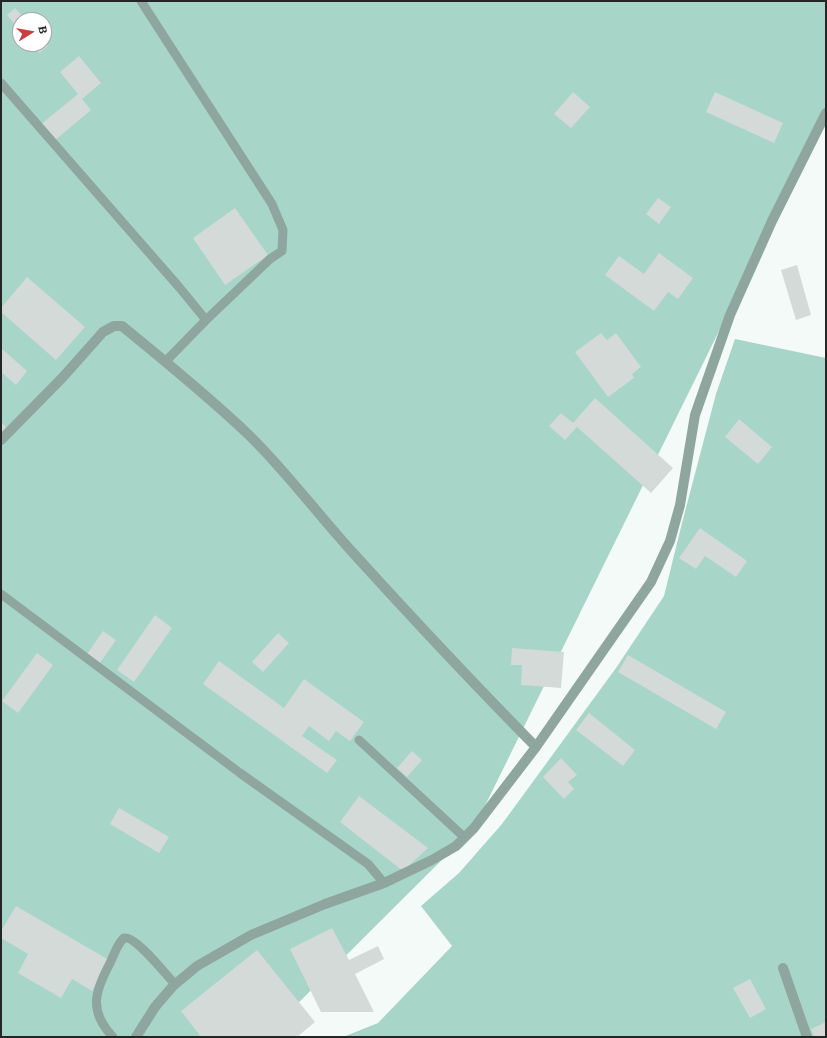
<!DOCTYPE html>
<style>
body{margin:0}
#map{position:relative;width:827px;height:1038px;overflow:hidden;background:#f3faf7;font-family:"IBM Plex Serif",serif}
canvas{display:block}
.frame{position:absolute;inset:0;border:2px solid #232625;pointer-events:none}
.north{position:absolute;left:12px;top:12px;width:40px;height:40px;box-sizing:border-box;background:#fff;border:1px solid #a7a8a8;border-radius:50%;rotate:79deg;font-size:11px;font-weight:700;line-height:16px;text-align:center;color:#232625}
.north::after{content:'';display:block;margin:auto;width:14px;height:18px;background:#cc3d3e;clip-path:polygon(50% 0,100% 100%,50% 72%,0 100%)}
</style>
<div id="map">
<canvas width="827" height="1038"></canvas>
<div class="frame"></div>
<div class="north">B</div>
</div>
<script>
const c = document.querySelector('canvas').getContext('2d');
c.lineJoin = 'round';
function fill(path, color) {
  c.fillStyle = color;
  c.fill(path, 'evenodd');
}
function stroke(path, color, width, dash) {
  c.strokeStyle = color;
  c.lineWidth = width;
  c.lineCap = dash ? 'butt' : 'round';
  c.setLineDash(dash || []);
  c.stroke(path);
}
const green = new Path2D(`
 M 1,1 L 826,1 L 826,114 L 474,828 L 264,1037 L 1,1037 ZM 20,20 L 44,20 L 44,44 L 20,44 Z
 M 735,339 L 826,358 L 826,1037 L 343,1037 L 378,1023 L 452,946 L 421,906 L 459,873 L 502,824 L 616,668 L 664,596 L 682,523 L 716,394 Z`);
const building = new Path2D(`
 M 15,8 L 26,20 L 20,20 L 20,31 L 7,15 Z
 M 44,42 L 48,46 L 39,53 L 31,44 L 44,44 Z
 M 79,56 L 101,83 L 82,99 L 91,110 L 54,141 L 40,125 L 78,94 L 60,72 Z
 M 573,92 L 590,107 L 571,128 L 554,114 Z
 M 715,92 L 783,123 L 774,143 L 706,112 Z
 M 658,198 L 671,207 L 659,224 L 646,214 Z
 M 235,208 L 268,255 L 225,285 L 193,238 Z
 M 659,253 L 693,278 L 678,299 L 668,292 L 654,311 L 605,275 L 619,256 L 644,274 Z
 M 797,265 L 811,315 L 796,320 L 781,270 Z
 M 27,277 L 85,327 L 56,360 L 1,312 L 1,308 Z
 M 601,333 L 607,340 L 616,333 L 641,367 L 632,374 L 634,378 L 608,397 L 575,352 Z
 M 1,348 L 27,371 L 16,385 L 1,372 Z
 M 595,398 L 673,468 L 651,493 L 577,427 L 565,440 L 549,426 L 561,413 L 573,423 Z
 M 739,419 L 772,447 L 758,464 L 725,437 Z
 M 1,422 L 6,427 L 1,433 Z
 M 700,528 L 747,561 L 736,577 L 705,556 L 696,569 L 679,558 Z
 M 155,615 L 172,628 L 134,682 L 117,670 Z
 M 103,631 L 116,640 L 100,663 L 87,654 Z
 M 278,633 L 289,643 L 263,672 L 252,662 Z
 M 512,648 L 564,652 L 561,688 L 521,685 L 522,665 L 511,665 Z
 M 37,653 L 53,665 L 18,713 L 2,701 Z
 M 628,655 L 726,712 L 716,729 L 618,672 Z
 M 219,661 L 284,708 L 304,679 L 364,722 L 350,741 L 336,731 L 329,741 L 309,726 L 302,736 L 337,760 L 327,773 L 203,684 Z
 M 589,713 L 635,750 L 623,766 L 576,730 Z
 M 412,751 L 422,760 L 407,777 L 397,768 Z
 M 561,758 L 577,775 L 568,782 L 574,789 L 564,799 L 543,777 Z
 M 359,796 L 428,848 L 403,871 L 340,822 Z
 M 119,808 L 169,837 L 159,853 L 110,824 Z
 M 16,906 L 109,960 L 92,991 L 72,979 L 61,998 L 18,973 L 28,954 L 1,938 L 1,931 Z
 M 332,928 L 349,960 L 378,946 L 384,959 L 355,974 L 374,1012 L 321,1012 L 290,949 Z
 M 257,950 L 315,1022 L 297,1037 L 201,1037 L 181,1011 Z
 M 750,979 L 766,1009 L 750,1018 L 733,988 Z
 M 826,1022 L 826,1037 L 814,1037 L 811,1029 Z`);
const service = new Path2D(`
 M 141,1 L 272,204 L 283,230 L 282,251 L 270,259 L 206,320
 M 1,83 L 179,287 L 206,320 L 166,361
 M 1,594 L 240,773 L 368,864 L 384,883
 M 359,740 L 464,837
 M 113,1037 C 88,1011 95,991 110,963 C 114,955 117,944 124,938 C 135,935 166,975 175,984`);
const minor = new Path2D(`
 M 1,440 L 63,377 L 103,332 L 114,326 L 122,326 C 165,361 209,397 249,435 C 287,472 319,516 355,555 C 414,620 474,684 536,747
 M 783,968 L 807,1037
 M 136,1037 L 155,1007 L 173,986 L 197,966 L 251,935 L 325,904 L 384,883 L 432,860 L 456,846 L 474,828 L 536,747 L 651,582 L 670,541 L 680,505 L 695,415 L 730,315 L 772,221 L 826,113`);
fill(green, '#a7d5c7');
fill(building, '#d4dad8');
stroke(service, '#8ea69e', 9);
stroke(minor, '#8ea69e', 10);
</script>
